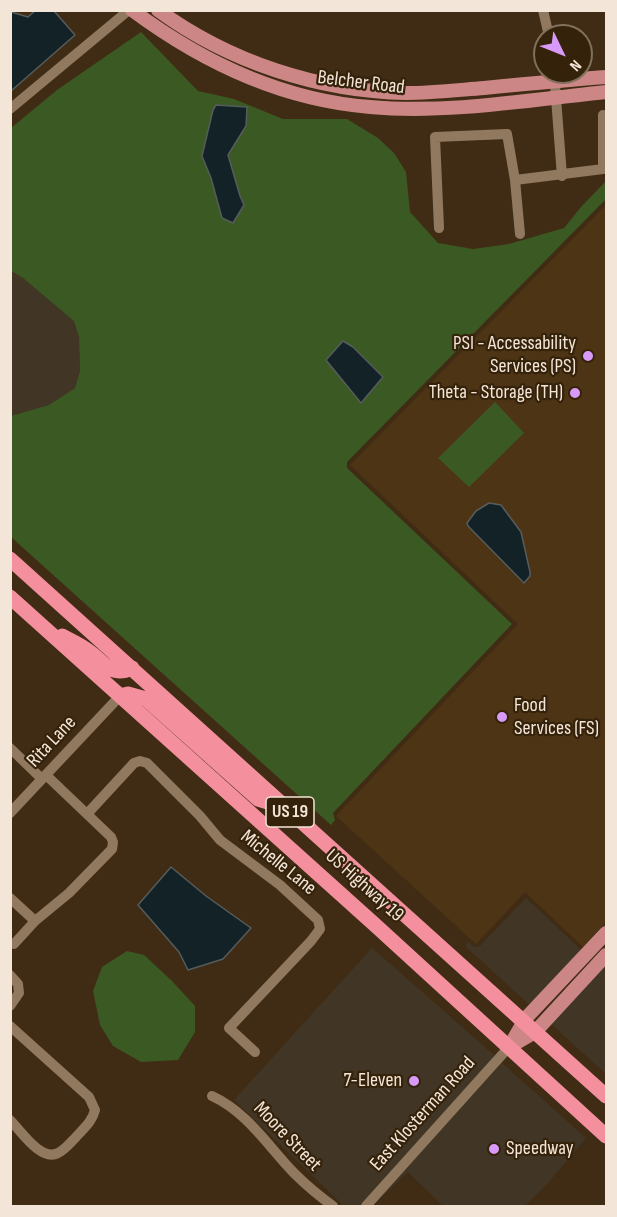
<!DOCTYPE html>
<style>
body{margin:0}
#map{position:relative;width:617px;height:1217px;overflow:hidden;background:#402c14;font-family:"Sofia Sans Condensed",sans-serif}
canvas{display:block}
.frame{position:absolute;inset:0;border:12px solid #f3e5d7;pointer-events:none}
.north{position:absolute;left:533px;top:24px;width:60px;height:60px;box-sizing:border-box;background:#35220a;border:2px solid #81705c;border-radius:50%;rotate:133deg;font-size:16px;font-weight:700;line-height:24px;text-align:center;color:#f3e5d7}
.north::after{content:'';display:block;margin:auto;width:21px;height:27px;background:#d89af8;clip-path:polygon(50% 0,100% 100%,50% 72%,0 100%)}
</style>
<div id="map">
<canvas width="617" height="1217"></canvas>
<div class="frame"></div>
<div class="north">N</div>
</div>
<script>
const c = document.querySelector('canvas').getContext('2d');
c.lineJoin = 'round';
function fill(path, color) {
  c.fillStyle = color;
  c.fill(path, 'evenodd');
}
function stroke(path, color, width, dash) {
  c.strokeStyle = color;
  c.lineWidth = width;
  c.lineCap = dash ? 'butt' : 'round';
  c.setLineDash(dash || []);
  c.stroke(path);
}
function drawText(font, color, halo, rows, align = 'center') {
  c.font = font + ' "Sofia Sans Condensed",sans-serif';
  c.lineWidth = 4.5;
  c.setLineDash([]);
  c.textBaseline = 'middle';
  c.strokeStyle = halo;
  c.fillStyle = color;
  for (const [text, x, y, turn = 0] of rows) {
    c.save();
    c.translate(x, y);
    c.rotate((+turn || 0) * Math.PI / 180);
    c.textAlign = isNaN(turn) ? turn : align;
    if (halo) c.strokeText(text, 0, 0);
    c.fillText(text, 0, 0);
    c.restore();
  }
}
const commercial = new Path2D(`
 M 10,271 L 23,278 L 75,321 L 79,337 L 80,371 L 75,388 L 49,405 L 11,416 Z
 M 526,898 L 580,949 L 584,950 L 531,1006 L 465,946 L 469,942 L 474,947 L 479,947 Z
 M 372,948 L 495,1056 L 360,1206 L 344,1206 L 234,1100 Z
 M 606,962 L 606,1074 L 549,1022 Z
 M 502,1063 L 586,1138 L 548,1183 L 525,1206 L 443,1206 L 408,1172 L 372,1206 Z`);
const built = new Path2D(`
 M 606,205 L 606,922 L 583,947 L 525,892 L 476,944 L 336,816 L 518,624 L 350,465 Z`);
const green = new Path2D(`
 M 141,32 L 198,91 L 234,99 L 283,119 L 347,119 L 378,138 L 394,153 L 406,172 L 410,212 L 438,243 L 473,249 L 509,244 L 564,228 L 581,207 L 606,181 L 606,199 L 347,462 L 347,468 L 512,624 L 333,813 L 335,820 L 331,825 L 11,537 L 11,416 L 49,405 L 75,388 L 80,371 L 79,337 L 74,321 L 23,278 L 11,271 L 11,128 L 57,90 ZM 246,126 L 228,155 L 240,196 L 244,205 L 211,178 L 202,156 L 208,134 Z
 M 495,402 L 524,433 L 469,487 L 438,458 Z
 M 127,951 L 144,955 L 172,981 L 195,1006 L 195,1032 L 178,1060 L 141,1062 L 113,1046 L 100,1025 L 93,991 L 102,967 Z`);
const water = new Path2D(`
 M 36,10 L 54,11 L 75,35 L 11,91 L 11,12 L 28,17 Z
 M 216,105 L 247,107 L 246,126 L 228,155 L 240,196 L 244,205 L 233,223 L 222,218 L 211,178 L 202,156 L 213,110 Z
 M 343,341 L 353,347 L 383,377 L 361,403 L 326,360 Z
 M 489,503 L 501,505 L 521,532 L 530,572 L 530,576 L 524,583 L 468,526 L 467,523 L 476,511 Z
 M 171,867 L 206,896 L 251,928 L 223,959 L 188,970 L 179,952 L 138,905 Z`);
const minor = new Path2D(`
 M 543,10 L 549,36
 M 554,72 L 562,176
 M 10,109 L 129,10
 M 515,180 L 603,169 L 603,115
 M 439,228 L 435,137 L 507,134 L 515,180 L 520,234
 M 10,748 L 42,779
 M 10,813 L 120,696
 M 87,814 L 134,763 L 140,761 L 147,763 L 200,816 L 220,840 L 280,885 L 318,920 L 320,929 L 311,941 L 229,1028 L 255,1052
 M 10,898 L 35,921
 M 14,944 L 35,921 L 69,893 L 112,849 L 113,842 L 111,837 L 46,775
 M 10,975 L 18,984 L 19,993 L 10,1006
 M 10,1026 L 89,1097 L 95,1110 C 92,1122 84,1128 76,1137 C 71,1142 65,1150 58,1153 C 41,1162 21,1131 10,1120
 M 212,1096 C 247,1112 268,1146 294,1173 C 306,1185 319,1196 333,1206
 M 366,1206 L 509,1047`);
const major = new Path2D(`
 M 132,10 C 202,62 281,100 370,107 C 447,114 529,100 606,92
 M 158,10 C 229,62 318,91 406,93 C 432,93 458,90 484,88 C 525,84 566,80 606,77
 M 511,1046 L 535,1032 L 606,955
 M 509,1047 L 526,1018 L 606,933`);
const highway = new Path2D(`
 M 10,559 L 606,1096
 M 10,597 L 374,924 L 606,1136
 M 62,636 C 72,641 83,646 91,653 C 106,664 111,677 132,668
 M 120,696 L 128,694 L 146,699 L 258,799 L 278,805`);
const markers = [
 [588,356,6,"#d89af8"],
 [575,393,6,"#d89af8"],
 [502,717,6,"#d89af8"],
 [414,1081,6,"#d89af8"],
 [494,1149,6,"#d89af8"]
];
const shields = [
 [290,812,48]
];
const shieldNames = [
 ["US 19",290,812]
];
const streetNames = [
 ["Belcher Road",361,83,7],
 ["Rita Lane",52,742,-47],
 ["Michelle Lane",278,863,39],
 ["US Highway 19",364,886,42],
 ["East Klosterman Road",423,1114,-48],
 ["Moore Street",287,1137,46]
];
const poiNames = [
 ["PSI - Accessability",576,344],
 ["Services (PS)",576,367],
 ["Theta - Storage (TH)",563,393],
 ["Food",514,706,"left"],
 ["Services (FS)",514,729,"left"],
 ["7-Eleven",402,1081],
 ["Speedway",506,1149,"left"]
];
fill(commercial, '#413626');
fill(built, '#4d3415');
fill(green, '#3b5923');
fill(water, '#122227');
stroke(water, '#565c5c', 1.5);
stroke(minor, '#90795f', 10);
stroke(major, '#cc8685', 14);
stroke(highway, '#f48f9e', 15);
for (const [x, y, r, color] of markers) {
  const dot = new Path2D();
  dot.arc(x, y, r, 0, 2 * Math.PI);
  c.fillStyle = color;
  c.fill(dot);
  stroke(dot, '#35220a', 2);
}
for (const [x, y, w] of shields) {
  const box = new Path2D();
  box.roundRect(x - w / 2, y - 15, w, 30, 4.5);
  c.fillStyle = '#35220a';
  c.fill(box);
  stroke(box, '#f3e5d7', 1.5);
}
drawText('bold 18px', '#f3e5d7', null, shieldNames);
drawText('20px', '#f3e5d7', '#35220a', streetNames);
drawText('20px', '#f3e5d7', '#35220a', poiNames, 'right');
</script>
